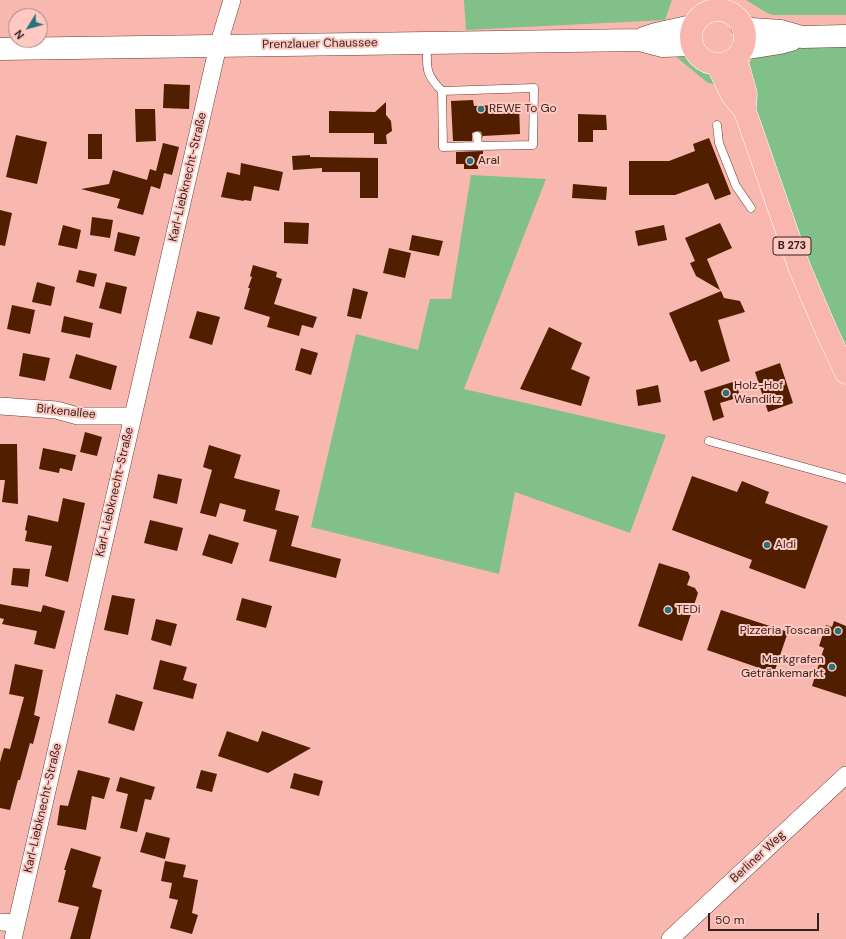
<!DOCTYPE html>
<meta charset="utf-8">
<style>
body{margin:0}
#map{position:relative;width:846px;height:939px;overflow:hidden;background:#f9b8af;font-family:"DM Sans",sans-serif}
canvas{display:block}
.north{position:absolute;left:8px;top:8px;width:40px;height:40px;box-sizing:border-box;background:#fec9c2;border:1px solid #ae8580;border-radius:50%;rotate:233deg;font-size:11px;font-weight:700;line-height:16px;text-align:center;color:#371f1c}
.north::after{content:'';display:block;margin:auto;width:14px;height:18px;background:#29727b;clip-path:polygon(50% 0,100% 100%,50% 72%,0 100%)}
.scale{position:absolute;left:708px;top:913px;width:111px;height:18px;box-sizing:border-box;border:2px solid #371f1c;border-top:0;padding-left:5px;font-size:12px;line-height:14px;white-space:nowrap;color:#371f1c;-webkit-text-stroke:3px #fec9c2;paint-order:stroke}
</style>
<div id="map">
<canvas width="846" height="939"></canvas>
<div class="north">N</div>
<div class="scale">50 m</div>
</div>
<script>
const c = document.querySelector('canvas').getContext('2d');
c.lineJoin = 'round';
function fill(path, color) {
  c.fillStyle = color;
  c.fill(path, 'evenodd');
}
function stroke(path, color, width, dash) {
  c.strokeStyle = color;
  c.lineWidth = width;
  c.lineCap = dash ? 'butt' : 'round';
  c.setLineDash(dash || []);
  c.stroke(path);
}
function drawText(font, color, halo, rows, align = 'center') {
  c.font = font + ' "DM Sans",sans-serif';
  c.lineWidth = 4;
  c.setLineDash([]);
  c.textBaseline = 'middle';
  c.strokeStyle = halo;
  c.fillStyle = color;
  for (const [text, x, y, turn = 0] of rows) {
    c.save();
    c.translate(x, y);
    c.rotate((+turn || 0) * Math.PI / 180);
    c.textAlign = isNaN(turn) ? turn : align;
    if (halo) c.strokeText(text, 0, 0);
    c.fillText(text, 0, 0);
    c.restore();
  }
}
const green = new Path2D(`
 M 464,0 L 672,0 L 665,20 L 466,30 Z
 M 746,0 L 846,0 L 846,15 L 773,15 L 767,13 Z
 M 846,45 L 846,353 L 805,256 L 748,88 L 745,70 L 752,59 L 763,51 Z
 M 687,53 L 698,64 L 708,69 L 720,82 L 714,84 L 708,83 L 675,56 Z
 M 471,175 L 546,179 L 464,389 L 666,435 L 630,533 L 515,492 L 499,574 L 311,527 L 356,334 L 418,350 L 430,299 L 451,299 Z`);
const building = new Path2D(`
 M 164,84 L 190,85 L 189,109 L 163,108 Z
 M 473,100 L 474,106 L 519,104 L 520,134 L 483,136 L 483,138 L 481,132 L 477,131 L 472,133 L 472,141 L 453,141 L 451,101 Z
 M 386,102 L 386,115 L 391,121 L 392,131 L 386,135 L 387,144 L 374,144 L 374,133 L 329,133 L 329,111 L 375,112 Z
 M 135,109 L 155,109 L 156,141 L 136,142 Z
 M 578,114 L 606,115 L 607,130 L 593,130 L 593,142 L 578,142 Z
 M 88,134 L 102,134 L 102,159 L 88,159 Z
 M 16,135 L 47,142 L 37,184 L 6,177 Z
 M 709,138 L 731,194 L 715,200 L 708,183 L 675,195 L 629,195 L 629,161 L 669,161 L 695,151 L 693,144 Z
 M 163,143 L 179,147 L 172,175 L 164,173 L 160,189 L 151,186 L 143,215 L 117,208 L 120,199 L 81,189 L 109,184 L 113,170 L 147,180 L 150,169 L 156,171 Z
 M 483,151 L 483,164 L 478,164 L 478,169 L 464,169 L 464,164 L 456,164 L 456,152 Z
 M 310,155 L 310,157 L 378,158 L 378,198 L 360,198 L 360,172 L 322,172 L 322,168 L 293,170 L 292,156 Z
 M 241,163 L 283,172 L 279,191 L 254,186 L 251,201 L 244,200 L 244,201 L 221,197 L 227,172 L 240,175 Z
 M 573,184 L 607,187 L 606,200 L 572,198 Z
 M 0,210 L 12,213 L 5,246 L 0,245 Z
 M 92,217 L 113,220 L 110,238 L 90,235 Z
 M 284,222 L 309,223 L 308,244 L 284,243 Z
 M 720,223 L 732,248 L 707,259 L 720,290 L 696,276 L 690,263 L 695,261 L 685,238 Z
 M 63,225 L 81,230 L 77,249 L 58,245 Z
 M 664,225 L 667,240 L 638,246 L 635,231 Z
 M 118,232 L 140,237 L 135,256 L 114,251 Z
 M 412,235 L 443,241 L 439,256 L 409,250 Z
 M 389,248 L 411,253 L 405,278 L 383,273 Z
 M 253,265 L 277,272 L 276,277 L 282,279 L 274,304 L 317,317 L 313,328 L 302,325 L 299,336 L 267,327 L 270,317 L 244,309 L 250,288 L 248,288 L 252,277 L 250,276 Z
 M 79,270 L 97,274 L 94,287 L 76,282 Z
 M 37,282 L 55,287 L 51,306 L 32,302 Z
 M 106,282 L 127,287 L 121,314 L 99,308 Z
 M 353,288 L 368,292 L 361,319 L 347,316 Z
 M 721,291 L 724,298 L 740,301 L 745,312 L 718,320 L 730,361 L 701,372 L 696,360 L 690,362 L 669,313 Z
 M 12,305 L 35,310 L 30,334 L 7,329 Z
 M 197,311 L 220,317 L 212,345 L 189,338 Z
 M 64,316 L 93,323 L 90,338 L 61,332 Z
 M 549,327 L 582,343 L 571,369 L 590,377 L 581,406 L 520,389 Z
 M 301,348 L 318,353 L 311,375 L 295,370 Z
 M 23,353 L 50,358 L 45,381 L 19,376 Z
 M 76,354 L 117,366 L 111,390 L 69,378 Z
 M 780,363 L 793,403 L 768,412 L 755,372 Z
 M 736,381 L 740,397 L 720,403 L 724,417 L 713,421 L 704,391 Z
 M 658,385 L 661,402 L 638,406 L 636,390 Z
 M 85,432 L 102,437 L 97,456 L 80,452 Z
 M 0,444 L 17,444 L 18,504 L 2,502 L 5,480 L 0,480 Z
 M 209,445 L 241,455 L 234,478 L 280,490 L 275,510 L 299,516 L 291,546 L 341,559 L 336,578 L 269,561 L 277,530 L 243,521 L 246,510 L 220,503 L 216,517 L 200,513 L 212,470 L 203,467 Z
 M 43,448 L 76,455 L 72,471 L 60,468 L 59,473 L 39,469 Z
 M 158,474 L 182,479 L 177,504 L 153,498 Z
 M 692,476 L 737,492 L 742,481 L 769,492 L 765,503 L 828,526 L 805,589 L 749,568 L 752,560 L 672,530 Z
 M 63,498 L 85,503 L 68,582 L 45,576 L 52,546 L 25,541 L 27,531 L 25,530 L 28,515 L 58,522 Z
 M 150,520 L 183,528 L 177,551 L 144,543 Z
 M 209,534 L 239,543 L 232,564 L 202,555 Z
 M 659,563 L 688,572 L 690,577 L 687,585 L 695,588 L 698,593 L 682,641 L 638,626 Z
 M 13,568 L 30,569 L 28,587 L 11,585 Z
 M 112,595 L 135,599 L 128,635 L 104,630 Z
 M 242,598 L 272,606 L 266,628 L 236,620 Z
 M 0,604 L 41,612 L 43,605 L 65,611 L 55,649 L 34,644 L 37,631 L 2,624 L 4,619 L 0,618 Z
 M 721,610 L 788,632 L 774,673 L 707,650 Z
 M 156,619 L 177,624 L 171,646 L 151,640 Z
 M 834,621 L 846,626 L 846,697 L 812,686 L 824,648 L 819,646 L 826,625 L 832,627 Z
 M 160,660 L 187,667 L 183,680 L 197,684 L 193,699 L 153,689 Z
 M 15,664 L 43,670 L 34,715 L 40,717 L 33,744 L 30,743 L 20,780 L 18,780 L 10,810 L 0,808 L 0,762 L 4,748 L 10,749 L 24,697 L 9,694 Z
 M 116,694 L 143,702 L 134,731 L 108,723 Z
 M 227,731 L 258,742 L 262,731 L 311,748 L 268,773 L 218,756 Z
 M 78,770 L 110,778 L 104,799 L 92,796 L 86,830 L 57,825 L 60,805 L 68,806 Z
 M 201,770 L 217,774 L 212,792 L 196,788 Z
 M 294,773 L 323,781 L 319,796 L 290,788 Z
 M 120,777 L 155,787 L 151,800 L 145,799 L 137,832 L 120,828 L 128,794 L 116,791 Z
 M 146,832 L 170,838 L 165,859 L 140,852 Z
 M 71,848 L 101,857 L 92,887 L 102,890 L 90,939 L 70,939 L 79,907 L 58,902 L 66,870 L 64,870 Z
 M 165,861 L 186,865 L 183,877 L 198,880 L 192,913 L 198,915 L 192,934 L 170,928 L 178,900 L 169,898 L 172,883 L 161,881 Z`);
const service = new Path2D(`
 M 427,43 C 427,67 424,73 442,91
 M 717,125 L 719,143 L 736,186 L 751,208
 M 477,136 L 478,146 L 443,147 L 442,91 L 534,88 L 533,145 L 478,146
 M 709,441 L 846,479`);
const minor = new Path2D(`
 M 0,406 L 56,410 L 78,416 L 133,416
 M 0,922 L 16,923
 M 13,939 L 218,46 L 232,0
 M 670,939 L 846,775`);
const secondary = new Path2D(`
 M 742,26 L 751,29 L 781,31 L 802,37 L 846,36
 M 644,38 L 656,34 L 692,26
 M 0,49 L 640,40 L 663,46 L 691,45
 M 742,49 L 780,43 L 791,40`);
const primary = new Path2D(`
 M691 37a27 27 0 1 1 54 0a27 27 0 1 1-54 0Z
 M 736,58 L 746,94 L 745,108
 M 717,64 L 732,95 L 745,111 L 800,269 L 826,330 L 846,373`);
const markers = [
 [481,109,4,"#29727b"],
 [470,161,4,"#29727b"],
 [726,393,4,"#29727b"],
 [767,545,4,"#29727b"],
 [668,610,4,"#29727b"],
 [838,631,4,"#29727b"],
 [832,667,4,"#29727b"]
];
const shields = [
 [792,246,38]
];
const shieldNames = [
 ["B 273",792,246]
];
const streetNames = [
 ["Prenzlauer Chaussee",320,44,-1],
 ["Karl-Liebknecht-Straße",188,177,-77],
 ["Birkenallee",66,412,6],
 ["Karl-Liebknecht-Straße",115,492,-77],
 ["Karl-Liebknecht-Straße",43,808,-77],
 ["Berliner Weg",758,857,-43]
];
const poiNames = [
 ["REWE To Go",489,109],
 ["Aral",478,161],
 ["Holz-Hof",734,386],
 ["Wandlitz",734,400],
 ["Aldi",775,545],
 ["TEDi",676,610],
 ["Pizzeria Toscana",830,631,"right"],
 ["Markgrafen",824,660,"right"],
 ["Getränkemarkt",824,674,"right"]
];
fill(green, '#81c088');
fill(building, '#511e00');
stroke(service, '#6d3731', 9);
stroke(minor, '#6d3731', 18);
stroke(secondary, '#6d3731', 23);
stroke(primary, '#fff', 23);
stroke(service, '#fff', 8);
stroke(minor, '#fff', 17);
stroke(secondary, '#fff', 22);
stroke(primary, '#f8b6af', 22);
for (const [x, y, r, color] of markers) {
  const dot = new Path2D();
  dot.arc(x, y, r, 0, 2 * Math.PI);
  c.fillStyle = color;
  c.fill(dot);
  stroke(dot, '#fec9c2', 1.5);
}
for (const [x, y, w] of shields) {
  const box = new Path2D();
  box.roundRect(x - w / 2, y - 9, w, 18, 3);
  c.fillStyle = '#fec9c2';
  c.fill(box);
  stroke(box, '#371f1c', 1);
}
drawText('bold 11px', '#371f1c', null, shieldNames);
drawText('12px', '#371f1c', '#fec9c2', streetNames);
drawText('12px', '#371f1c', '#fec9c2', poiNames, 'left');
</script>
